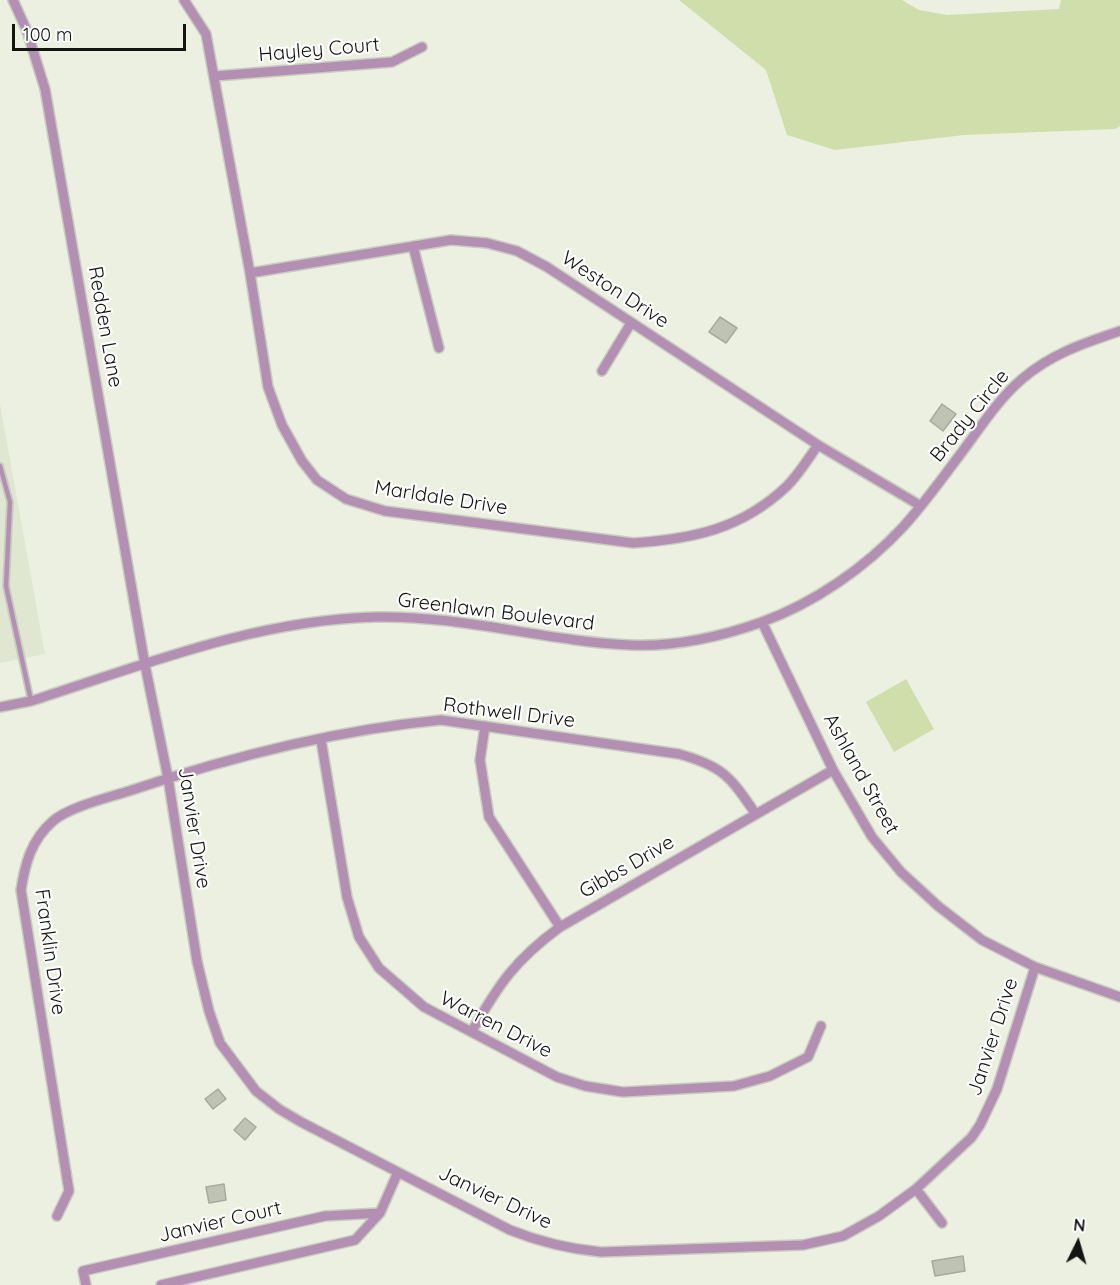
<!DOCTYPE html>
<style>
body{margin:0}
#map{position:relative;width:1120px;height:1285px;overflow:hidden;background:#ebf0e0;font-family:Quicksand,sans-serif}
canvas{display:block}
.north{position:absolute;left:1048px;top:1213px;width:60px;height:60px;-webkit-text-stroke:4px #fff;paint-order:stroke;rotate:5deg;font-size:16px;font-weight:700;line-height:24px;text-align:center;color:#141510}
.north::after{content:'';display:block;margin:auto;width:21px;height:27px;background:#141510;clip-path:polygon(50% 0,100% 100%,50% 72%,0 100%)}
.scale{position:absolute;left:12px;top:24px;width:174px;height:27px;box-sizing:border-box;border:3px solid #141510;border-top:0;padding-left:8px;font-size:18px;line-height:21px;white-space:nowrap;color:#141510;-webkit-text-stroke:4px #fff;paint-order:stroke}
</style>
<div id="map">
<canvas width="1120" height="1285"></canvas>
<div class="north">N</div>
<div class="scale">100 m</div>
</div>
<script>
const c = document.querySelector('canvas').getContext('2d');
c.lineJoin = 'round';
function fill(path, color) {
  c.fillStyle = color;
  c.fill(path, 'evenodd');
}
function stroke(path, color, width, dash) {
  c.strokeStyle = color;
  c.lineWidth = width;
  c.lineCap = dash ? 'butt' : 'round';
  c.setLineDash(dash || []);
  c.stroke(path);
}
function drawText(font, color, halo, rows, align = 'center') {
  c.font = font + ' Quicksand,sans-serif';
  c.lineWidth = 4.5;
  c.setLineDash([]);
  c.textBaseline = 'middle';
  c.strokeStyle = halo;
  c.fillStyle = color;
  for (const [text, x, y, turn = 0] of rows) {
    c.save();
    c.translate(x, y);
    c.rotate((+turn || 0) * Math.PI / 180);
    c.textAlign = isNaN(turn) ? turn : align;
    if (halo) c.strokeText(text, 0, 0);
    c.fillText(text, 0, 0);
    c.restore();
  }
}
const built = new Path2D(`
 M 0,404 L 45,654 L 0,663 Z`);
const green = new Path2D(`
 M 679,0 L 902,0 L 919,10 L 947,15 L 1059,9 L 1061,0 L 1120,0 L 1120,126 L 1115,129 L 964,135 L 835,150 L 787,135 L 766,70 Z
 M 906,679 L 934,729 L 894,752 L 866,702 Z`);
const building = new Path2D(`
 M 720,317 L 737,328 L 726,343 L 709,332 Z
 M 942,404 L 956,414 L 943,431 L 930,421 Z
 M 218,1089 L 226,1099 L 213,1109 L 205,1099 Z
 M 245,1118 L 256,1127 L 245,1140 L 234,1130 Z
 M 224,1184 L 226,1200 L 209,1203 L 206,1187 Z
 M 963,1256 L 965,1271 L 935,1276 L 932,1261 Z`);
const service = new Path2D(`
 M 0,466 L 10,502 L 6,586 L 31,701`);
const minor = new Path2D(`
 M 13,0 L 27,31 L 45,89 L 145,665 L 168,778 L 197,961 L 209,1011 L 220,1043 L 256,1091 L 279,1109 L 301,1122 L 510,1230 C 540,1242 569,1249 601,1252 L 803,1245 L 843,1236 L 879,1216 L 916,1189 L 971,1138 L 980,1125 L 997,1089 L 1035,967
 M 184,0 L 206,34 L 250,273 L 268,387 L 282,425 L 302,461 L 317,480 L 346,499 L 385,511 L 633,543 C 693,539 742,529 787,486 C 799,474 808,459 818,445
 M 215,76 L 392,62 L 422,47
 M 413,246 L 439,348
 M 250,273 L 451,240 L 487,243 L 517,251 L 547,267 L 818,445 L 921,506
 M 602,371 L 631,323
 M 762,622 L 833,770 L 872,837 L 901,872 L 938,906 L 982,940 L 1035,967 L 1120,997
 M 0,707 L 31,701 C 143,665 256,620 375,617 C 461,615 544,641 630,645 C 674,647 720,637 762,622 C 814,603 865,568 903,527 C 922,506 939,483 956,460 C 977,433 996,401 1022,379 C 1051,354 1084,343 1120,331
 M 485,726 L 480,760 L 489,817 L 560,927
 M 321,740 L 347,897 L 359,937 L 379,968 L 424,1007 L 557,1077 L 585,1086 L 623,1092 L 734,1086 L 770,1076 L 808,1057 L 821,1026
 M 472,1031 C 499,984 515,960 560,927 L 833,770
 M 916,1189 L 942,1223
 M 57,1216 L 69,1191 L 21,890 C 25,864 31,840 53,821 C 69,807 107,798 129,791 C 230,757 335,730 441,720 L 679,754 C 722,766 730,776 755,813
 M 86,1285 L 83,1271 L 325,1216 L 380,1213
 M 161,1285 L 355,1240 L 380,1213 L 398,1172`);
const streetNames = [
 ["Hayley Court",319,50,-5],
 ["Weston Drive",615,290,33],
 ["Redden Lane",105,327,80],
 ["Brady Circle",970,416,-51],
 ["Marldale Drive",441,498,9],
 ["Greenlawn Boulevard",496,612,7],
 ["Rothwell Drive",509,713,7],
 ["Ashland Street",861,774,61],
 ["Janvier Drive",194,828,81],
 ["Gibbs Drive",627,867,-30],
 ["Franklin Drive",50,952,82],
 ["Warren Drive",496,1025,27],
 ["Janvier Drive",993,1037,-72],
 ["Janvier Drive",495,1198,25],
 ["Janvier Court",220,1222,-13]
];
fill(built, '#e0e7d0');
fill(green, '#d0deac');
fill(building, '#bec3b4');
stroke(building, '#a6ab9b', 1.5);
stroke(service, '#c9cdbf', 8);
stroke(minor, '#c9cdbf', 12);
stroke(service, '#b390b3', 4.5);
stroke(minor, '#b390b3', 9);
drawText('20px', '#141510', '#fff', streetNames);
</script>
